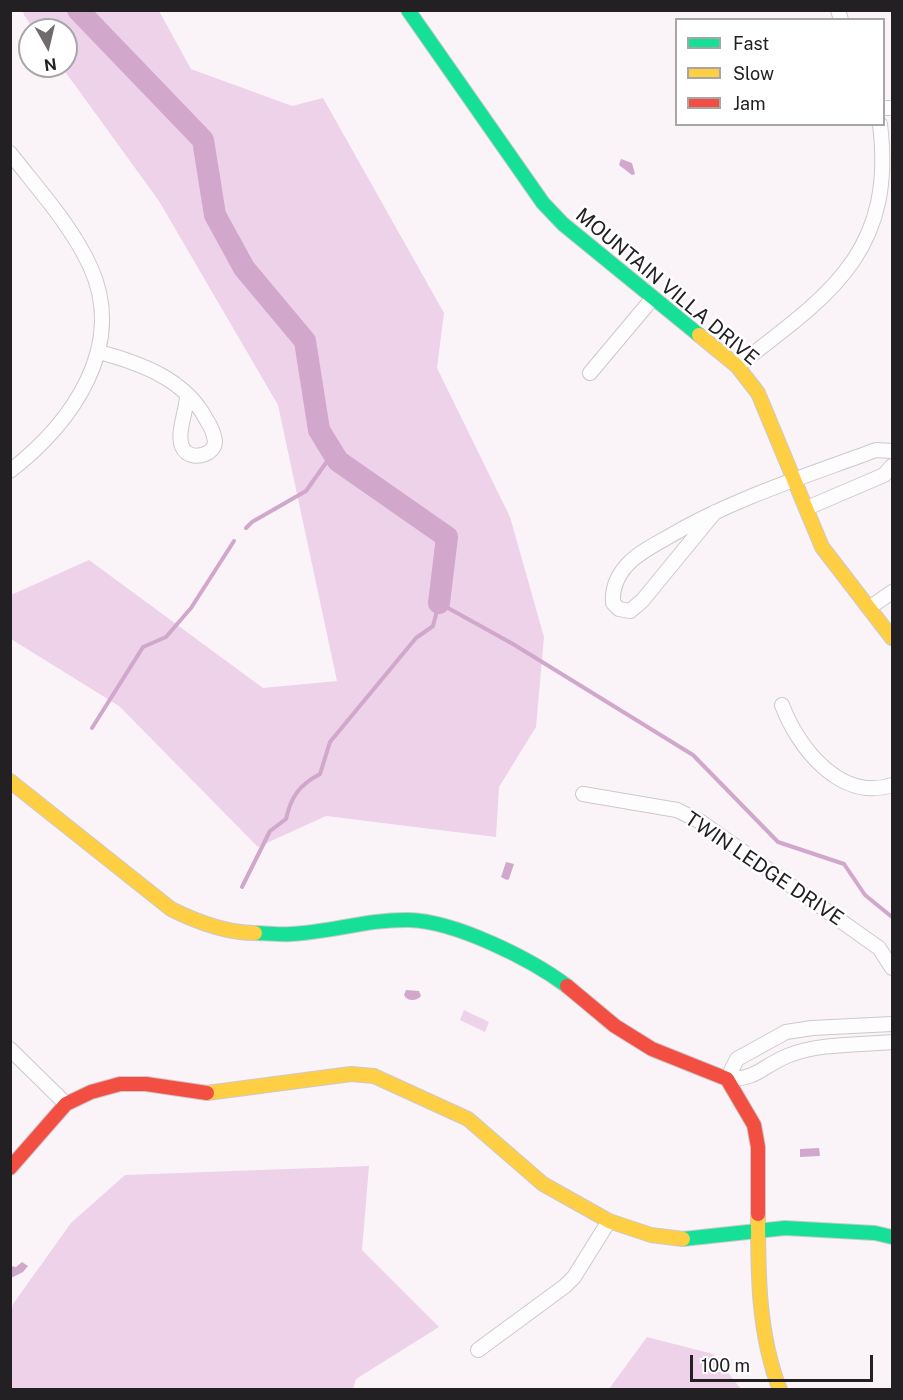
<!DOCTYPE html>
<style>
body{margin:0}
#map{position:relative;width:903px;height:1400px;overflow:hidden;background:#faf4f9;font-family:"Public Sans",sans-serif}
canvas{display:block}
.frame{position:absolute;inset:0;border:12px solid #232023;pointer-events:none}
.legend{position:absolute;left:675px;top:18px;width:210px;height:108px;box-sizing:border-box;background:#fff;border:2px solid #a7a6a7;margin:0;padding:8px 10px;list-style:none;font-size:18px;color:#232023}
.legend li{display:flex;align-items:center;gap:12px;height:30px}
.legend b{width:30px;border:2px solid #a7a6a7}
.north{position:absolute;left:18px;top:18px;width:60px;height:60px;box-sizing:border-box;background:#fff;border:2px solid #a7a6a7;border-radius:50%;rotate:172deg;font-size:16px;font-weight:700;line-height:24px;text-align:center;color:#232023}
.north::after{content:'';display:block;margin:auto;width:21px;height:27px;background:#6e6a6e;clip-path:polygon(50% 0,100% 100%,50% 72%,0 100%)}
.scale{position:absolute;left:690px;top:1355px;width:183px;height:27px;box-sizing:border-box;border:3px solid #232023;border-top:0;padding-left:8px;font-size:18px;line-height:21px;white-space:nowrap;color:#232023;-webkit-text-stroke:4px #fff;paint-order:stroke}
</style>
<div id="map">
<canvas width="903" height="1400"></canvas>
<div class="frame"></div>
<ul class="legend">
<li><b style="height:8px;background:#16e098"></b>Fast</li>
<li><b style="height:8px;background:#ffcf43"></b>Slow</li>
<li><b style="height:8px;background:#f24e42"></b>Jam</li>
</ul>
<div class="north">N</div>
<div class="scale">100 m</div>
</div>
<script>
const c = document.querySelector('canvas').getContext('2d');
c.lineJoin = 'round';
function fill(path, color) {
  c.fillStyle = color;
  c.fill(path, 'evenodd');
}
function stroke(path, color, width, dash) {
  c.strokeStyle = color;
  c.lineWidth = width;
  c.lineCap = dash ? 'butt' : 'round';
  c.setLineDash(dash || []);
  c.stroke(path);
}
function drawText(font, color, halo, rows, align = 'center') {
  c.font = font + ' "Public Sans",sans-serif';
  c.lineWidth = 5;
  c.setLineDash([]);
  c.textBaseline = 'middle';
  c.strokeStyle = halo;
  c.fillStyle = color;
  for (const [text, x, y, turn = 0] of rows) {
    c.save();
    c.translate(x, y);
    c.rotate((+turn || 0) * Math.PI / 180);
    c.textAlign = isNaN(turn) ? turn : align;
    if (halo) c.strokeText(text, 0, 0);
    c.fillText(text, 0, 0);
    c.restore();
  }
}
const green = new Path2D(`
 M 23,11 L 159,11 L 191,69 L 292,106 L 323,98 L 444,313 L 437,368 L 510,517 L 544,637 L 536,727 L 499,787 L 496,837 L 326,816 L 258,847 L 119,706 L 11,639 L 11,595 L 89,560 L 263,688 L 337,681 L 278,405 L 159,201 L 61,66 L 66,66 L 66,30 L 34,30 L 24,15 Z
 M 464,1010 L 489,1022 L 485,1032 L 460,1020 Z
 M 369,1166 L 362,1250 L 439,1327 L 356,1379 L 353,1389 L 11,1389 L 10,1320 L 13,1304 L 71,1223 L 125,1175 Z
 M 647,1337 L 713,1354 L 741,1389 L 609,1389 Z`);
const water = new Path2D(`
 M 621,159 L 632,163 L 635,174 L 632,175 L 619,165 Z
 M 506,862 L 514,864 L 509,879 L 507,880 L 501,877 Z
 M 406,990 L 419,991 L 421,996 C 417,1001 407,1002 404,995 Z
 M 819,1148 L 820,1156 L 800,1157 L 800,1149 Z
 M 22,1262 L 28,1266 L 23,1272 L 11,1278 L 11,1266 L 16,1267 Z`);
const stream = new Path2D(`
 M 246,528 L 252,522 L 306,491 L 333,453
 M 92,728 L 143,647 L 166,637 L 191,608 L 234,541
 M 242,887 L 270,831 L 286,819 C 291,797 299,785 320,774 L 330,742 L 416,638 L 433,626 L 439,603 L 513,644 L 693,755 L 778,842 L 844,864 L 865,895 L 892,917`);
const river = new Path2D(`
 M 78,10 L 203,140 L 215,215 L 244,268 L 305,341 L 319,430 L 338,461 L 447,537 L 439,603`);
const street = new Path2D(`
 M 838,10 L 841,20
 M 884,108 L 892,108
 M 10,153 C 38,189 71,225 90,266 C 127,346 72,423 10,471
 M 99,352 C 140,363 185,379 206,419 C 210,425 214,434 215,441 C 215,454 197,459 187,453 C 172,442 187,412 187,396
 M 737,366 C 828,296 896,253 880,124
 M 590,373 L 652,299
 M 807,508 L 884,475 L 892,466
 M 715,512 L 642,601 L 630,611 L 619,609 L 613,603 C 612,589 617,576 627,565 C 638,553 654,545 668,537 C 732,499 806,476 876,450 L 892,451
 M 869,608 L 892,592
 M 782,705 C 798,748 841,802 892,785
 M 583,794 L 677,810 L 701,822 L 879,948 L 892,968
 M 892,1024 L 812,1028 L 786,1032 L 737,1059 L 727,1079 C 758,1079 761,1067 787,1056 C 819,1043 858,1045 892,1042
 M 10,1049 L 66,1104
 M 478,1350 L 565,1286 L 574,1277 L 609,1221`);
const fast = new Path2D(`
 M 408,10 L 543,203 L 563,224 L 699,335
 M 255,933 C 267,933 279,935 291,934 C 331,932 369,919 409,920 C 455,921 531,959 567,986
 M 683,1239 L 785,1228 L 875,1233 L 892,1237`);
const slow = new Path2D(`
 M 699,335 L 737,366 L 758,393 L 822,547 L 892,638
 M 10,781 L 171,909 C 197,922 225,933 255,933
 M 207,1093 L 351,1074 L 374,1076 L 468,1119 L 543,1184 L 609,1221 L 651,1235 L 683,1239
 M 758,1214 C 758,1273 758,1334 780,1390`);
const jam = new Path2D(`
 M 567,986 L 615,1026 L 652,1049 L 727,1079 L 754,1125 L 758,1147 L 758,1214
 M 10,1168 L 66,1104 L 91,1092 L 120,1084 L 146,1084 L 207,1093`);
const streetNames = [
 ["MOUNTAIN VILLA DRIVE",667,287,40],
 ["TWIN LEDGE DRIVE",764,869,34]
];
fill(green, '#edd2ea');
fill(water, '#d1a7cc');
stroke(stream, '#d1a7cc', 4);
stroke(river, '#d1a7cc', 22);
stroke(street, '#cdc8cc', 16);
stroke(fast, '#cdc8cc', 16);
stroke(slow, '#cdc8cc', 16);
stroke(jam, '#cdc8cc', 16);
stroke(street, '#fefdfe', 14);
stroke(fast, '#16e098', 14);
stroke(slow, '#ffcf43', 14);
stroke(jam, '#f24e42', 14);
drawText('20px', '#232023', '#fff', streetNames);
</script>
